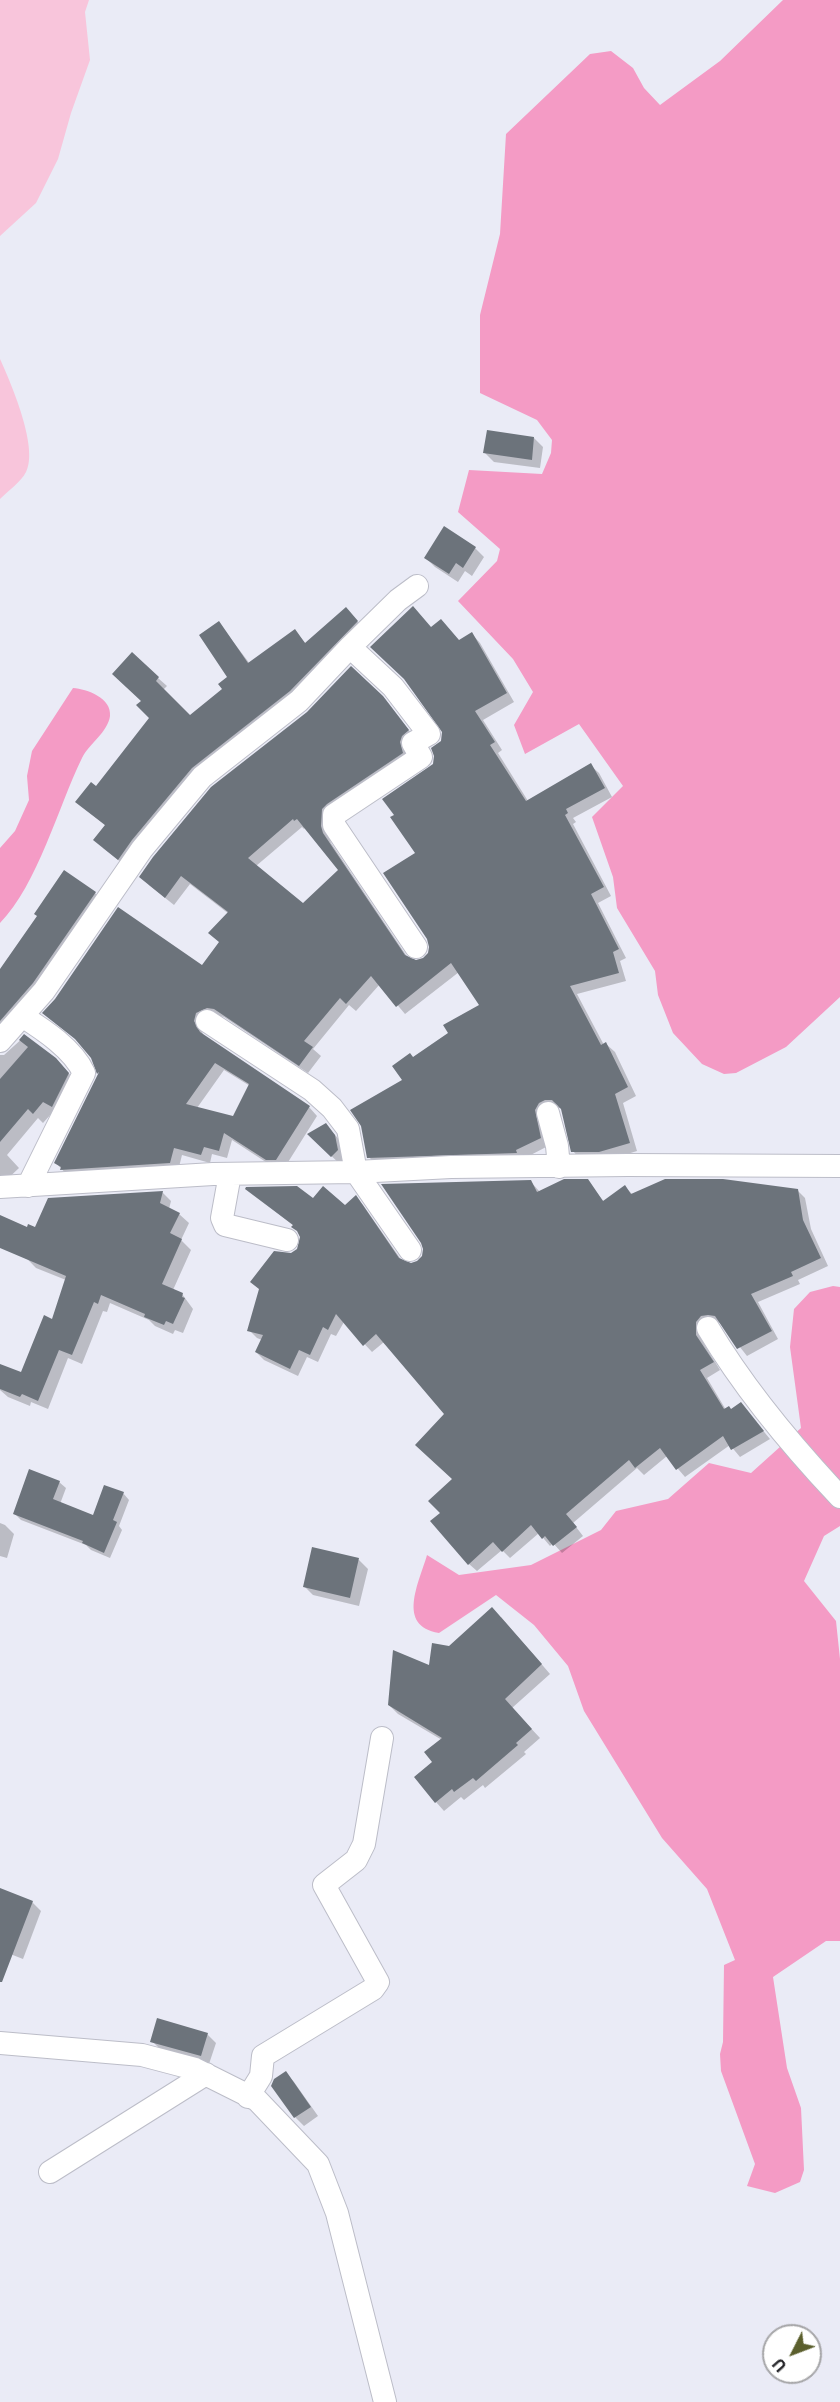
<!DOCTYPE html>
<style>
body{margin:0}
#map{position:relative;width:840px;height:2402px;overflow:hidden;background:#eaebf6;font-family:"Public Sans",sans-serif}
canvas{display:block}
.north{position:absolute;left:762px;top:2324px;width:60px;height:60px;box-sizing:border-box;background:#fff;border:2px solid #a5a5a7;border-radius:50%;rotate:228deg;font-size:16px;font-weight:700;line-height:24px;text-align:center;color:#1f1f23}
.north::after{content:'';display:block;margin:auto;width:21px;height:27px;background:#5b5f2d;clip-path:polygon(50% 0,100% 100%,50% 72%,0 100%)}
</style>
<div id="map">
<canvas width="840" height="2402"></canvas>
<div class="north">U</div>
</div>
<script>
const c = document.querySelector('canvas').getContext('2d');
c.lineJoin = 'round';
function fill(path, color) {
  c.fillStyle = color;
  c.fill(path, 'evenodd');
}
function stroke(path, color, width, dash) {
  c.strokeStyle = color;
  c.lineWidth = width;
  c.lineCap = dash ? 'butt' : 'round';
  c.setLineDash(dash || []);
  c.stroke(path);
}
const green = new Path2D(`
 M 0,0 L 89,0 L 85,12 L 90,60 L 71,113 L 58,159 L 36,203 L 0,236 Z
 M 0,359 C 11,383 39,448 26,472 C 21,482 8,491 0,499 Z`);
const forest = new Path2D(`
 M 783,0 L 840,0 L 840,997 L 786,1047 L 736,1073 L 724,1074 L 702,1064 L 673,1033 L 658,995 L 655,971 L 617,908 L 613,877 L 592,817 L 623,786 L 579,724 L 525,754 L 514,725 L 533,692 L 513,659 L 458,601 L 497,561 L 500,549 L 458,512 L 469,470 L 542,474 L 551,453 L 552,440 L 537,420 L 480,393 L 480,315 L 500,234 L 506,134 L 590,54 L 611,51 L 633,68 L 644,88 L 660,105 L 720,61 Z
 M 73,688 C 87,689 112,698 110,716 C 108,732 89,744 82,758 C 58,807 38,884 0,923 L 0,848 L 15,831 L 29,800 L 27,776 L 32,751 Z
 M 833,1286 L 840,1287 L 840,1526 L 824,1536 L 804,1581 L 836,1621 L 840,1659 L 840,1941 L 826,1941 L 773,1977 L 787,2068 L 801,2108 L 804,2170 L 800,2182 L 775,2193 L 747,2186 L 755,2164 L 721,2071 L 720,2054 L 723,2042 L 724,1965 L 735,1960 L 707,1889 L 662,1838 L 584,1711 L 568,1666 L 534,1625 L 496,1595 L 439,1633 C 396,1626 419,1583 427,1555 L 459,1575 L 531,1565 L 601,1530 L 616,1511 L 668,1499 L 709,1463 L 751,1473 L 801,1428 L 790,1347 L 794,1309 L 810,1292 Z`);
const shadow = new Path2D(`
 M 534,438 L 543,447 L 540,468 L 494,462 L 485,453 Z
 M 475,548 L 484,557 L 472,576 L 465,571 L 458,582 L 435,567 L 426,558 Z
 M 354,618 L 365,630 L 200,776 L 127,867 L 103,848 L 106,826 L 77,802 L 96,788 L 151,718 L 142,701 L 122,682 L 158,678 L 167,686 L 163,690 L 190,717 L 224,689 L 229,678 L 219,623 L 250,664 L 295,631 L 306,644 Z
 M 432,629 L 460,641 L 472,634 L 480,643 L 514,702 L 483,720 L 502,750 L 498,753 L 528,801 L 590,765 L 599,773 L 612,797 L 573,818 L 576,822 L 573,824 L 611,896 L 598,903 L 626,958 L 620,961 L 626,981 L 577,994 L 604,1045 L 606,1044 L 615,1052 L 636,1096 L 623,1103 L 637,1151 L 608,1160 L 581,1160 L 573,1151 L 562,1108 L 554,1108 L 548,1146 L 523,1159 L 377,1166 L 369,1157 L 413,1058 L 450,1034 L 481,1005 L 459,972 L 405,1014 L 380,984 L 356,1011 L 349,1005 L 313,1049 L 321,1056 L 308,1073 L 224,1017 L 216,1015 L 201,1030 L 205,1038 L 309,1107 L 317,1116 L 285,1167 L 275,1168 L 232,1140 L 227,1158 L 212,1154 L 210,1163 L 182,1155 L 178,1171 L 70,1178 L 56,1163 L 99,1073 L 92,1057 L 203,967 L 221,943 L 229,914 L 190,884 L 174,905 L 149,885 L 382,697 L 416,739 L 411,762 L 328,835 L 331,843 L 408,958 L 416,962 L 424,960 L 429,954 L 431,947 L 417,853 L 434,765 L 444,732 ZM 302,827 L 304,829 L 306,827 L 340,870 L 303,905 L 256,866 ZM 224,1070 L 250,1086 L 234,1118 L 197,1108 Z
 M 95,893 L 105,903 L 0,1041 L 0,971 Z
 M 25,1036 L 65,1069 L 78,1084 L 43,1123 L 38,1118 L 7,1155 L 19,1168 L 0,1186 L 0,1055 L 4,1055 Z
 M 326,1125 L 344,1145 L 346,1159 L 341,1165 L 309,1135 Z
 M 587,1180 L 604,1202 L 625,1187 L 633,1195 L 797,1190 L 805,1198 L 811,1229 L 828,1266 L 798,1280 L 800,1284 L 758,1302 L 778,1339 L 747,1356 L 721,1323 L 717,1322 L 703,1330 L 704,1344 L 720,1370 L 707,1378 L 726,1410 L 731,1410 L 741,1404 L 770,1439 L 740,1457 L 730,1445 L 685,1477 L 667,1456 L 644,1475 L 637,1468 L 573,1523 L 583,1536 L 562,1553 L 553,1543 L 550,1546 L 539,1533 L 510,1558 L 502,1550 L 477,1571 L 469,1564 L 442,1513 L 453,1480 L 446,1414 L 384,1342 L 372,1352 L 344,1322 L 336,1336 L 331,1334 L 318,1362 L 307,1357 L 298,1376 L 264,1360 L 256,1352 L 262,1340 L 257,1338 L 249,1330 L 292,1254 L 298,1250 L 301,1235 L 294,1226 L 247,1189 L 345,1207 L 356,1197 L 363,1205 L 402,1261 L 410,1265 L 418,1263 L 530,1181 L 540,1192 Z
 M 162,1192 L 171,1201 L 169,1209 L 179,1214 L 189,1223 L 181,1240 L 191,1250 L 173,1290 L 182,1294 L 193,1309 L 183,1333 L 175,1330 L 173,1334 L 155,1326 L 149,1320 L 110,1303 L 107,1312 L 103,1311 L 82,1364 L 68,1358 L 48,1409 L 31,1402 L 30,1406 L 8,1397 L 0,1390 L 0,1366 L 22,1374 L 53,1320 L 66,1280 L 36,1268 L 0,1231 L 0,1217 L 28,1229 L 36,1229 Z
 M 59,1482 L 66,1488 L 60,1504 L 94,1517 L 123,1493 L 129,1500 L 119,1526 L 122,1530 L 110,1558 L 91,1550 L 86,1545 L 21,1520 L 15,1514 Z
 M 0,1523 L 5,1525 L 14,1534 L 7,1558 L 0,1556 Z
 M 313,1549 L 359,1560 L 368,1569 L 359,1606 L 313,1595 L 304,1586 Z
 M 501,1617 L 550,1674 L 512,1708 L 540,1738 L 524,1752 L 526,1754 L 485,1788 L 483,1785 L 464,1800 L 461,1797 L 444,1811 L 436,1802 L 434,1762 L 442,1740 L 398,1714 L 389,1705 L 450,1647 Z
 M 0,1890 L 32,1902 L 41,1911 L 23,1959 L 0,1950 Z
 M 207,2034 L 216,2043 L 209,2064 L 161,2050 L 152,2041 Z
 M 286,2073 L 294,2082 L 318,2116 L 304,2126 L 295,2117 Z`);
const building = new Path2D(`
 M 487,430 L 534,437 L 532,460 L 483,453 Z
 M 444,526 L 476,547 L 463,568 L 456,563 L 449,574 L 424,558 Z
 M 413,606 L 431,627 L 441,619 L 459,640 L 472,632 L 507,693 L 475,711 L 495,742 L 490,745 L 526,801 L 591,763 L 605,788 L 566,809 L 568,813 L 565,815 L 604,887 L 591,894 L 619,949 L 613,952 L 619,973 L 570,986 L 601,1045 L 606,1042 L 628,1087 L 615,1094 L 630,1143 L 599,1152 L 571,1152 L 561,1109 L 552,1100 L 545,1100 L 539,1103 L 535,1110 L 541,1138 L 516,1150 L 517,1153 L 367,1158 L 361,1126 L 350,1110 L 402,1080 L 392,1066 L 410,1053 L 413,1057 L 448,1033 L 443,1025 L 479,1005 L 451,963 L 396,1007 L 371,976 L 346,1004 L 340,998 L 304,1041 L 313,1047 L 299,1066 L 214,1009 L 207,1008 L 196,1013 L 194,1021 L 200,1032 L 310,1106 L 276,1160 L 266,1160 L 224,1133 L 219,1151 L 204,1147 L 201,1155 L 174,1148 L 170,1163 L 60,1170 L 61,1167 L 54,1163 L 99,1072 L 97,1074 L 91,1058 L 75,1039 L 42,1013 L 55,999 L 118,907 L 202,965 L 219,942 L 208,933 L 228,912 L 181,876 L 165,898 L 139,877 L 153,857 L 211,787 L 307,712 L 351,666 L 383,696 L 409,730 L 402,736 L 400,742 L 403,753 L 327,804 L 322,809 L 321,826 L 323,833 L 405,955 L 416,960 L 423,958 L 428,953 L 429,947 L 427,939 L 383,873 L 415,853 L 390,817 L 394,815 L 382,799 L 433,764 L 434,756 L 431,748 L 441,741 L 442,732 L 404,679 L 370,647 ZM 293,819 L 294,821 L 297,819 L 338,870 L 303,903 L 248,858 ZM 215,1063 L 249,1084 L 233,1116 L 186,1104 Z
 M 346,607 L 358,621 L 290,691 L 192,768 L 132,840 L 118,860 L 93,840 L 105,825 L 75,802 L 91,782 L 96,786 L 149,718 L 136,705 L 141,701 L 112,674 L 132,652 L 159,677 L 156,681 L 190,715 L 222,689 L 218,684 L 227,677 L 199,635 L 219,621 L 248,663 L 295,629 L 305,643 Z
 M 64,870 L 96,892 L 33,983 L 0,1021 L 0,969 L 37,916 L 34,914 Z
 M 24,1034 L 56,1058 L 69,1073 L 52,1107 L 43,1102 L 33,1114 L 28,1109 L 0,1142 L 0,1079 L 28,1047 L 19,1040 Z
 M 326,1123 L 335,1135 L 338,1150 L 331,1157 L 307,1134 Z
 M 564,1179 L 588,1179 L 603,1201 L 625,1185 L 631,1194 L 665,1179 L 723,1179 L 798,1189 L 803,1220 L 821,1258 L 791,1272 L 793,1276 L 751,1294 L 772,1331 L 737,1349 L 715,1316 L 708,1315 L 701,1316 L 696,1322 L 696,1335 L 714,1362 L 700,1370 L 724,1409 L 729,1406 L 731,1409 L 741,1402 L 764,1431 L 731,1450 L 723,1436 L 676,1470 L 660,1448 L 635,1468 L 629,1460 L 566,1514 L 577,1527 L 553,1546 L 545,1536 L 542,1539 L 531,1525 L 502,1552 L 493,1542 L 468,1565 L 430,1521 L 440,1513 L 428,1501 L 452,1479 L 415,1445 L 444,1414 L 376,1334 L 363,1346 L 336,1314 L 328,1330 L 323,1327 L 310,1355 L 299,1350 L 290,1369 L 255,1352 L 263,1335 L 247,1331 L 259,1289 L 250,1282 L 274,1251 L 291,1253 L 297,1249 L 300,1237 L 297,1231 L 291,1227 L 293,1225 L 245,1189 L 246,1187 L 297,1186 L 313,1198 L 323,1186 L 345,1205 L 356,1195 L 399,1258 L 411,1263 L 417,1261 L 422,1256 L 423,1249 L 421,1243 L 381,1184 L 531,1180 L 537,1192 Z
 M 163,1191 L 160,1203 L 180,1213 L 170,1233 L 182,1239 L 162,1284 L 183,1293 L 182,1297 L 185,1298 L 173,1324 L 166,1321 L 164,1325 L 144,1317 L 145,1314 L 101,1295 L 98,1304 L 94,1302 L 72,1355 L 59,1350 L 38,1401 L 22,1394 L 20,1397 L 0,1389 L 0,1364 L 21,1372 L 44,1315 L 52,1319 L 66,1276 L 0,1248 L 0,1215 L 27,1227 L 28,1224 L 35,1227 L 48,1198 Z
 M 29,1469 L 60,1481 L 53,1499 L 93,1515 L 104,1485 L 124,1492 L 113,1520 L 117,1522 L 104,1553 L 82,1543 L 83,1541 L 13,1514 Z
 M 312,1547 L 359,1558 L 350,1598 L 303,1587 Z
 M 492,1607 L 542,1664 L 505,1699 L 532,1729 L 516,1743 L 518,1745 L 476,1781 L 473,1778 L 454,1792 L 452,1789 L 435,1803 L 414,1777 L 432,1762 L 424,1752 L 442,1738 L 388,1705 L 393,1650 L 429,1665 L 432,1643 L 449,1646 Z
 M 0,1888 L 33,1901 L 2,1982 L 0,1982 Z
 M 157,2018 L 208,2033 L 201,2056 L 150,2042 Z
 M 286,2071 L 311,2107 L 294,2118 L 271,2086 L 274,2079 Z`);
const minor = new Path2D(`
 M 350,647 L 393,687 L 429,734 L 413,743 L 421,757 L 334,815 L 334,825 L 416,947
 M 22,1016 C 44,1030 73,1049 84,1073 L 28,1186
 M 207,1021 L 312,1090 L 332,1108 L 348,1129 L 356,1172 L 410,1250
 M 0,1041 L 44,991 L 142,849 L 202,777 L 299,701 L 350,647 L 398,600 L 417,586
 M 548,1113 L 557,1146 L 559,1167
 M 230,1174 L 222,1218 L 225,1225 L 287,1240
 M 0,1187 L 213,1174 L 356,1172 L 451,1167 L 628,1165 L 840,1166
 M 708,1328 C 745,1390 790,1444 840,1497
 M 0,2043 L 142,2055 L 195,2069 L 257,2100 L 318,2164 L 337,2213 L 385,2402
 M 248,2097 L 261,2076 L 263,2056 L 373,1989 L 378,1982 L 324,1885 L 356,1860 L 364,1844 L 382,1738
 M 50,2172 L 206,2074`);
fill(green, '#f8c5db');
fill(forest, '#f49bc5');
fill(shadow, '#0003');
fill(building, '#6c737b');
stroke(minor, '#bcbdc8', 24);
stroke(minor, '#fff', 22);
</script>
